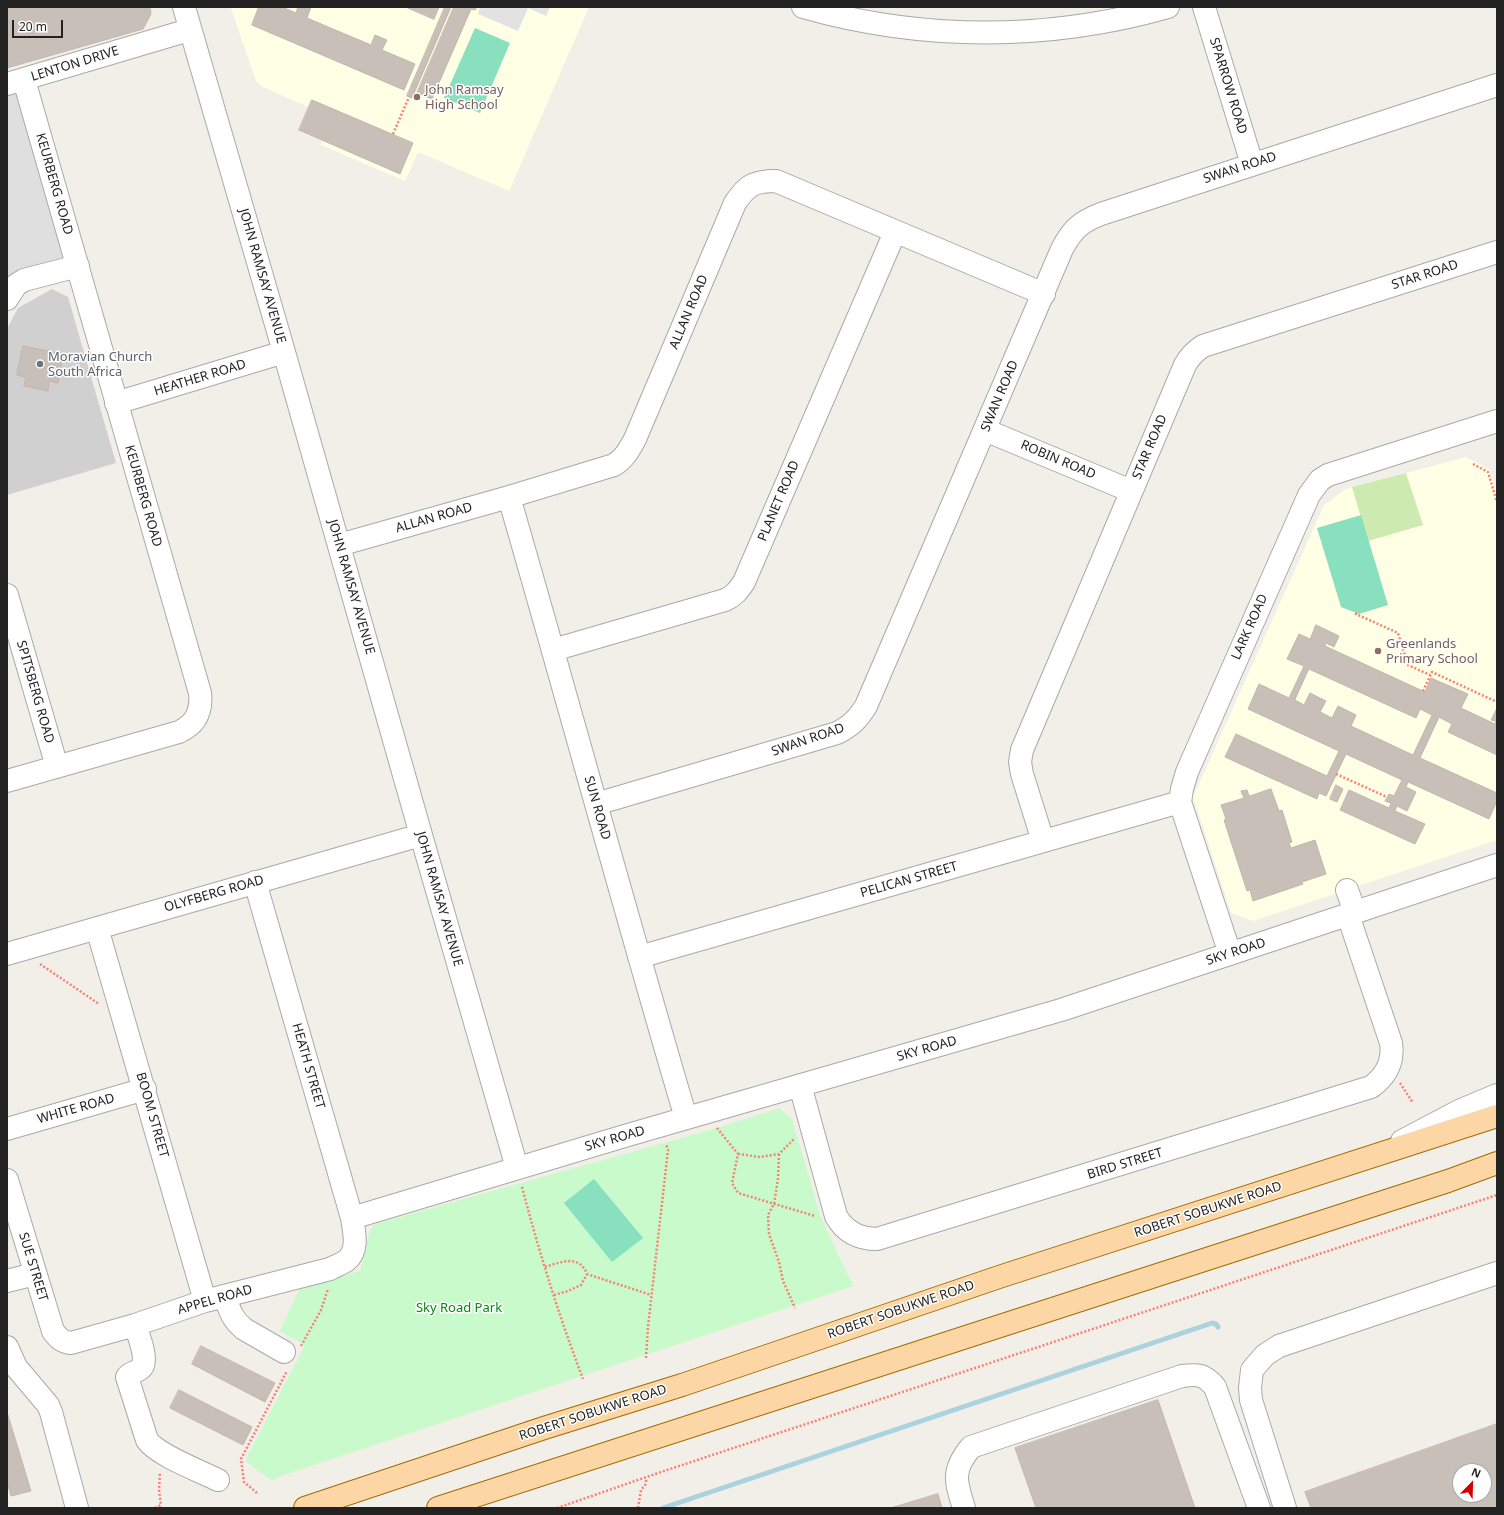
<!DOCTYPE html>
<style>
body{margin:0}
#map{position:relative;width:1504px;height:1515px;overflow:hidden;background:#f2efe9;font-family:"Noto Sans",sans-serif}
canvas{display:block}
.frame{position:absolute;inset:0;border:8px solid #222;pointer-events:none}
.north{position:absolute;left:1452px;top:1463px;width:40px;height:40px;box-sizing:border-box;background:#fff;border:1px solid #a7a7a7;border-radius:50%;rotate:23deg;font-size:11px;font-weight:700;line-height:16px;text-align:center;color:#222}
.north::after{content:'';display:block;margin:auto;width:14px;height:18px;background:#d40000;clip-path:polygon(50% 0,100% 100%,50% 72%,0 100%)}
.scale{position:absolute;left:12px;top:20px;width:51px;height:18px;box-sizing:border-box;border:2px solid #222;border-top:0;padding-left:5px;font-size:12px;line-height:14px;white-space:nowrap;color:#222;-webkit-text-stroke:3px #fff;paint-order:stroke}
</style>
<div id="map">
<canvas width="1504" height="1515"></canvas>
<div class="frame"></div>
<div class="north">N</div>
<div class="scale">20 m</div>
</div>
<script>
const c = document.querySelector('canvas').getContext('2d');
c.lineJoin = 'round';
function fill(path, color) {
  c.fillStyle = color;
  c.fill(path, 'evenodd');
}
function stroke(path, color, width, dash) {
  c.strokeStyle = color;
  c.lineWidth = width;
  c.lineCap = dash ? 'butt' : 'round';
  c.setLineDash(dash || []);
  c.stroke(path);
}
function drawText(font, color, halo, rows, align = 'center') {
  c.font = font + ' "Noto Sans",sans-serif';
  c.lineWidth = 3;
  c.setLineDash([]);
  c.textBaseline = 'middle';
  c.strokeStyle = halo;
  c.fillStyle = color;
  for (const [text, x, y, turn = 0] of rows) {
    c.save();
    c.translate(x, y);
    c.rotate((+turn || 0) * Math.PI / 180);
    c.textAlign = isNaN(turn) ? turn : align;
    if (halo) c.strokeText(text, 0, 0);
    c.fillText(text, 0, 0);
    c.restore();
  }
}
const residential = new Path2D(`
 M 24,81 L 78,265 L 7,298 L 7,85 Z`);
const education = new Path2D(`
 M 231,7 L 589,7 L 509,191 L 418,152 L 405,181 L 321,145 L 322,140 L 299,130 L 308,107 L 261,86 L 256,81 L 232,11 Z
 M 1466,457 L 1490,470 L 1497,492 L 1497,840 L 1253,921 L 1231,913 L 1193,797 L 1324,505 L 1346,489 Z`);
const religious = new Path2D(`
 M 52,289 L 68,297 L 116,463 L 7,495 L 7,329 L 18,308 Z`);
const grass = new Path2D(`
 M 1406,473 L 1423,525 L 1368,541 L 1352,487 Z`);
const park = new Path2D(`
 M 779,1108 L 792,1119 L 821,1218 L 853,1286 L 278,1477 L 272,1481 L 245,1461 L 305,1345 L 280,1331 L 300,1287 L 360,1271 L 370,1230 L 375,1224 L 717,1128 Z`);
const pitch = new Path2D(`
 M 475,28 L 510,43 L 480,113 L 444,98 Z
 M 1361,515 L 1388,605 L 1359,614 L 1341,607 L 1317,528 Z
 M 594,1179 L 643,1238 L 612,1262 L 564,1203 Z`);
const parking = new Path2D(`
 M 480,7 L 550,7 L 546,16 L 528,8 L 518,31 L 478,14 Z`);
const stream = new Path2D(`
 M 663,1508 L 1212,1323 L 1216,1324 L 1218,1327`);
const building = new Path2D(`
 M 7,7 L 150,7 L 151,14 L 143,29 L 7,68 Z
 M 259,7 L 282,7 L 296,13 L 298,7 L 311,7 L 307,18 L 371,45 L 375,35 L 387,40 L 382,50 L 415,64 L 404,90 L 252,25 Z
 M 406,7 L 439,7 L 434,19 Z
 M 445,7 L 451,7 L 412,98 L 407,96 Z
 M 454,7 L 477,7 L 475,10 L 471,9 L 432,99 L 417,93 Z
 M 312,100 L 413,143 L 400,174 L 299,130 Z
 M 23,346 L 63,354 L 58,383 L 49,381 L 48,391 L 24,386 L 26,377 L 17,375 Z
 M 1316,625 L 1339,636 L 1334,647 L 1326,643 L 1325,646 L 1425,692 L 1431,678 L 1468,694 L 1461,708 L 1495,724 L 1496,721 L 1491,720 L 1497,708 L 1497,755 L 1448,732 L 1452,724 L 1439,717 L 1420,758 L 1497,793 L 1497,801 L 1489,819 L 1408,782 L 1406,787 L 1416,792 L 1407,811 L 1397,806 L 1395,811 L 1425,824 L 1415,844 L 1340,810 L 1349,790 L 1389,808 L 1391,803 L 1385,801 L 1389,794 L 1394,796 L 1402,780 L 1346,754 L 1326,796 L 1319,793 L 1317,799 L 1225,757 L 1236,734 L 1327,776 L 1339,751 L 1248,709 L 1259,684 L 1289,698 L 1304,666 L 1287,659 L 1299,634 L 1310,639 ZM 1309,669 L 1416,718 L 1420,709 L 1432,715 L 1413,755 L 1351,726 L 1356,715 L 1338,706 L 1332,718 L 1320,712 L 1326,701 L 1310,693 L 1304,705 L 1295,700 Z
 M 1336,785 L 1343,789 L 1337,802 L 1330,799 Z
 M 1271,789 L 1279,811 L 1282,810 L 1292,842 L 1289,843 L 1291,848 L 1315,840 L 1326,874 L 1302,882 L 1303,884 L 1253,901 L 1250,890 L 1247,891 L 1224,820 L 1226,819 L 1221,805 L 1244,798 L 1241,791 L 1247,790 L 1249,796 Z
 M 201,1346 L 275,1383 L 265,1402 L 192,1364 Z
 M 179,1390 L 252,1427 L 243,1445 L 170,1408 Z
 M 1158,1400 L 1195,1508 L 1036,1508 L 1015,1448 Z
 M 7,1412 L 31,1491 L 11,1496 L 7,1482 Z
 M 1497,1424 L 1497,1508 L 1311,1508 L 1305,1492 ZM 1460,1471 L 1484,1471 L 1484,1495 L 1460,1495 Z
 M 938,1494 L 942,1508 L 891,1508 Z`);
const path = new Path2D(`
 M 393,134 L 409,97
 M 1473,464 L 1488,472 L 1497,502
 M 1357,613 L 1356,614 L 1398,633 L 1408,665 L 1430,675
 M 1423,691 L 1432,672 L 1497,702
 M 1336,774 L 1387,797
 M 40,964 L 99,1004
 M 1400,1083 L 1413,1103
 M 717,1128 L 738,1154 L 732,1183 L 738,1193 L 815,1216
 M 738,1154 L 760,1157 L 779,1154 L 795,1138
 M 779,1154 L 778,1179 L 774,1204 L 768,1215 L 769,1234 L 779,1262 L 783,1281 L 795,1308
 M 522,1187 C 539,1252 559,1316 583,1379
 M 545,1267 C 561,1262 579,1254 587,1274 L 651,1295
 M 554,1295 L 568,1291 L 581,1285 L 587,1274
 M 301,1346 L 321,1310 L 328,1289
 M 646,1358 L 648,1327 L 668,1150 L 666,1144
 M 257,1493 L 244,1482 L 241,1459 L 287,1371
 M 155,1508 L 161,1505 L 159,1490 L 160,1472
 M 557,1508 L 658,1473 L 1497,1195
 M 638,1508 L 641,1490 L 646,1484 L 646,1478`);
const minor = new Path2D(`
 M 184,7 L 284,352 L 421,835 L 517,1168
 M 803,7 C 922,41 1049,41 1168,7
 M 1204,7 L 1252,164
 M 7,84 L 189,30
 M 7,299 L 16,285 L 24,280 L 78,266
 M 116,403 L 284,352
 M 985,430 L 1131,491
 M 509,497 C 569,704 625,912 686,1118
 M 339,545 L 509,497 L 614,465 C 625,458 629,450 635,439 L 735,203 C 747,185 754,181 776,181 L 1044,294
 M 7,595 L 57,767
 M 553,650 L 725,600 C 734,596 738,591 744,582 L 895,232
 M 7,781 L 179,732 C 196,724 202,711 200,693 L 24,80
 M 596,804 L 837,733 C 851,726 858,719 866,706 L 1062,249 C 1072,230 1080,222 1101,214 L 1497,85
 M 1043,841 L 1022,774 L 1020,762 L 1022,750 L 1185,365 C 1190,356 1195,351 1203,346 L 1497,252
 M 1347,890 L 1355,912
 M 97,928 L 205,1301
 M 7,954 L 421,835
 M 1230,954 L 1180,802 L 1182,789 L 1187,772 L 1309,495 L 1320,480 L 1328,475 L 1497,421
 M 639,957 L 1180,802
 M 800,1085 L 836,1216 C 845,1232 859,1239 877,1239 L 1371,1087 C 1386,1076 1394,1062 1391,1043 L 1348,915
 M 7,1129 L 145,1089
 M 1402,1141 L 1459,1111 L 1497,1095
 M 7,1180 L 53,1331 C 58,1338 62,1342 71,1343 L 135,1325 L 205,1301 L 330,1269 C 335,1266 342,1264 347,1260 C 359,1250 354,1231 352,1218 L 255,882
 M 352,1218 L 628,1135 L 1061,1010 L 1497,865
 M 7,1281 L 35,1274
 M 225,1297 C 230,1311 232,1319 244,1329 L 284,1352
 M 135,1325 C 138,1334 150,1363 140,1369 C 135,1373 131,1372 127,1377 L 147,1440 C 157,1455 200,1471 218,1480
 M 7,1347 L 16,1367 L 48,1405 L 51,1412 L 77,1508
 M 964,1508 C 955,1480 952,1470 971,1447 L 1182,1376 C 1198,1374 1204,1374 1215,1387 L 1259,1508
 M 1285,1508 L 1251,1400 L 1250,1388 L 1252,1370 L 1265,1355 L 1279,1346 L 1497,1273`);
const major = new Path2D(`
 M 305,1508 L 544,1428 L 682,1385 L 1002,1276 L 1497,1116
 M 438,1508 L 1448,1181 L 1497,1163`);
const markers = [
 [417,97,4,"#8d6e63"],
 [40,364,4,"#6b7280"],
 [1378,651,4,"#8d6e63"]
];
const streetNames = [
 ["LENTON DRIVE",75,64,-17],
 ["SPARROW ROAD",1228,86,73],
 ["SWAN ROAD",1240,168,-18],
 ["KEURBERG ROAD",54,184,74],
 ["STAR ROAD",1425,275,-18],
 ["JOHN RAMSAY AVENUE",262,276,74],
 ["ALLAN ROAD",689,312,-67],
 ["HEATHER ROAD",200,378,-17],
 ["SWAN ROAD",1000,396,-67],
 ["STAR ROAD",1150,447,-67],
 ["ROBIN ROAD",1058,460,23],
 ["KEURBERG ROAD",143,496,74],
 ["PLANET ROAD",779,501,-67],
 ["ALLAN ROAD",434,518,-16],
 ["JOHN RAMSAY AVENUE",351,587,74],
 ["LARK ROAD",1250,627,-66],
 ["SPITSBERG ROAD",35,692,74],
 ["SWAN ROAD",808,740,-19],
 ["SUN ROAD",597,808,74],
 ["PELICAN STREET",909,880,-16],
 ["OLYFBERG ROAD",214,894,-16],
 ["JOHN RAMSAY AVENUE",439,899,74],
 ["SKY ROAD",1236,952,-18],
 ["SKY ROAD",927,1049,-16],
 ["HEATH STREET",308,1066,74],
 ["WHITE ROAD",76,1109,-16],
 ["BOOM STREET",152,1115,74],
 ["SKY ROAD",615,1139,-16],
 ["BIRD STREET",1125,1164,-17],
 ["ROBERT SOBUKWE ROAD",1208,1210,-18],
 ["SUE STREET",33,1267,73],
 ["APPEL ROAD",215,1300,-16],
 ["ROBERT SOBUKWE ROAD",901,1310,-19],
 ["ROBERT SOBUKWE ROAD",593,1413,-18]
];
const educationNames = [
 ["John Ramsay",425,90],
 ["High School",425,105],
 ["Greenlands",1386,644],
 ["Primary School",1386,659]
];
const worshipNames = [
 ["Moravian Church",48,357],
 ["South Africa",48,372]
];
const parkNames = [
 ["Sky Road Park",459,1308]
];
fill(residential, '#e0dfdf');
fill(education, '#ffffe5');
fill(religious, '#d0d0d0');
fill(grass, '#cdebb0');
fill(park, '#c8facc');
fill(pitch, '#88e0be');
fill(parking, '#e2e2e2');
stroke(stream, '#aad3df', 5);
fill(building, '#c7bfb8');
stroke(building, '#c4b6ab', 1);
stroke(minor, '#a9a9a9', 24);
stroke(major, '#a06b00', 24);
stroke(path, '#fa8072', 2.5, [2, 2]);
stroke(minor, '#fff', 22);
stroke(major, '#fcd6a4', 22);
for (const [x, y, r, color] of markers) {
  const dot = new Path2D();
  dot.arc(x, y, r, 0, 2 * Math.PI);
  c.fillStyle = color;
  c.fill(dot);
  stroke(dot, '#fff', 1.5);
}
drawText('13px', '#222', '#fff', streetNames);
drawText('13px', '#785e54', '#fff', educationNames, 'left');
drawText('13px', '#5b616d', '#fff', worshipNames, 'left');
drawText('13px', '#0c8416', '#fff', parkNames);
</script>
